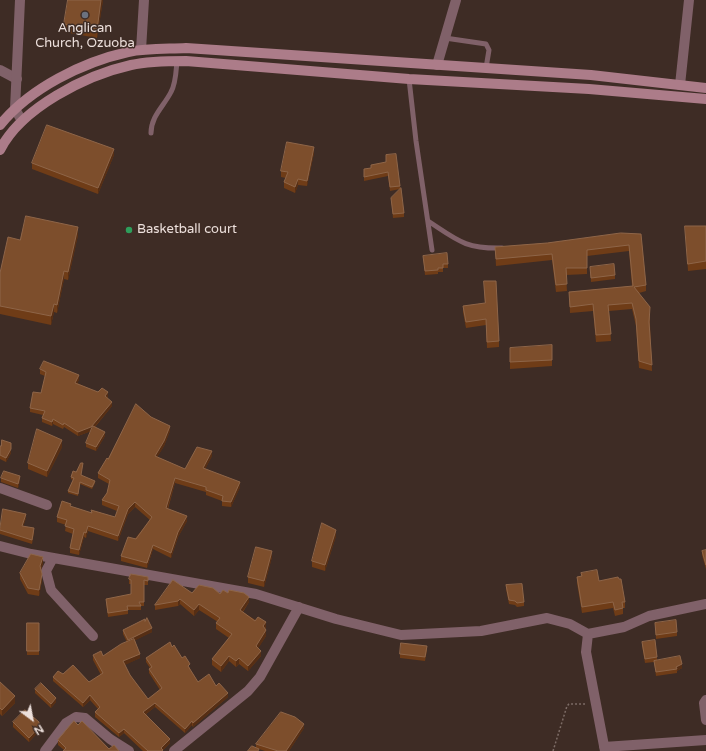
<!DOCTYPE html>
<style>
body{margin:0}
#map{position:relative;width:706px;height:751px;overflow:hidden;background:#3e2c25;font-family:"Varela Round",sans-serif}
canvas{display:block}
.north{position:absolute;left:12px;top:699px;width:40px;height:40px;-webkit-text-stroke:3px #3e2c25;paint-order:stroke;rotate:148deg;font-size:11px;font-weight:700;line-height:16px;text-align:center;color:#ede0dc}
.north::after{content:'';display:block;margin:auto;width:14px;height:18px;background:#ede0dc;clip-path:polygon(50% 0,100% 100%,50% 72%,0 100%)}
</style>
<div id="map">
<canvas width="706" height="751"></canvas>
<div class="north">N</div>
</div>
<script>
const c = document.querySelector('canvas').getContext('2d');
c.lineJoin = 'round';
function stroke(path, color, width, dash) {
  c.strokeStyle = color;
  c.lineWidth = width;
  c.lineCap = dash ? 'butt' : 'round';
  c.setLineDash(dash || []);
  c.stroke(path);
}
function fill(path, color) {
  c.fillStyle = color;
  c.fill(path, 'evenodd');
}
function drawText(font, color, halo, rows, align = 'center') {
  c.font = font + ' "Varela Round",sans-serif';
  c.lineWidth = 3;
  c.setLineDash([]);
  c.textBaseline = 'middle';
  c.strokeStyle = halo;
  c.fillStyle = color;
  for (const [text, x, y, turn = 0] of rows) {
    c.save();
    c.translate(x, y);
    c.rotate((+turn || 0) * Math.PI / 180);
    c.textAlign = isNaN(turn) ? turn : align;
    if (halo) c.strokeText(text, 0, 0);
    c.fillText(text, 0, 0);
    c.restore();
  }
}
const path = new Path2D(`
 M 553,751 L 567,706 L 569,704 L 586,704`);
const service = new Path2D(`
 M 445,38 L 486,44 L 489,50 L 486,68
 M 409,79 L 416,141 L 432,250
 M 151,133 C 151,116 164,106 171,92 C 176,83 176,71 177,61
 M 428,221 C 457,240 465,249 502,248`);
const minor = new Path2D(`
 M 141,50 L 144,0
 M 437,65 L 456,0
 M 0,70 L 17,79
 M 680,85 L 689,0
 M 0,488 L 47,505
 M 0,546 L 31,554 L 256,594 L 336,619 L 401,635 L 481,631 L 547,618 L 570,624 L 588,634 L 624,627 L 649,616 L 706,604
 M 53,558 L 46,571 L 51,590 L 93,636
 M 588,634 L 586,652 L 605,751
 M 706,700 L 704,703 L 706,720
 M 604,747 L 706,740
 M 45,751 L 66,723 L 76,717 L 85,718 L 110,739 L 129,751
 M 174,751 L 248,691 L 260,677 L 299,607`);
const tertiary = new Path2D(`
 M 20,0 L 15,109 L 22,121`);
const secondary = new Path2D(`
 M 0,125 C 30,88 83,62 128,52 C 147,48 167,49 186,48 L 591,75 L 706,88
 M 0,150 C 21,108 86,75 131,65 C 149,61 168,61 186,61 L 409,79 L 589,89 L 706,99`);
const wall = new Path2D(`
 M 103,0 L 97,38 L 64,32 L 64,24 Z
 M 314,153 L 307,186 L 298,185 L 295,193 L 284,188 L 284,182 L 286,178 L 281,177 L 281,171 Z
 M 114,155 L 98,194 L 32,169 L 32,163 Z
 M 386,155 L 400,186 L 404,213 L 404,217 L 393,218 L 391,198 L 400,189 L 390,191 L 388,176 L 364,181 L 364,169 L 371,168 L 371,165 L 386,162 Z
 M 685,226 L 706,226 L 706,269 L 688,271 Z
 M 641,234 L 646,285 L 646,291 L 639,293 L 650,314 L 650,325 L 652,371 L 639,368 L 636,326 L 632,309 L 609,311 L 611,341 L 596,342 L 593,311 L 570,313 L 569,292 L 632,286 L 629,251 L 587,256 L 587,274 L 566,275 L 567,291 L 556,292 L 552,260 L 496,266 L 495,247 L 547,243 Z
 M 78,235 L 68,280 L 64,279 L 57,313 L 54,312 L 51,325 L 0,314 L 0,273 L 20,240 Z
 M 423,256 L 448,264 L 448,268 L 443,268 L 443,272 L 438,272 L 438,274 L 425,275 Z
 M 590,267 L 615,275 L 615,279 L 591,282 Z
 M 484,281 L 499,341 L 499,347 L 487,348 L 486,325 L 466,328 L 463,312 L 463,306 L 485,303 Z
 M 510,348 L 552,360 L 552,366 L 510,369 Z
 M 40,369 L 79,380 L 77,383 L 108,397 L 107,398 L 112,406 L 95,427 L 105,436 L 96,451 L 86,447 L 86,443 L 91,431 L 78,436 L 64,427 L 63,429 L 53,424 L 52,426 L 42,422 L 42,418 L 43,415 L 30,412 L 30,408 L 41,393 L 45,376 L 40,374 Z
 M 151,417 L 170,431 L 164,446 L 157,457 L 185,469 L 212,456 L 205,469 L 240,487 L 231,507 L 222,506 L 222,501 L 206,495 L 206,492 L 175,483 L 168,509 L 187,521 L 178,537 L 171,558 L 153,549 L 147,568 L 121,561 L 121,556 L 150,520 L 135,507 L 128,514 L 118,541 L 88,531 L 86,538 L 84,537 L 79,555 L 70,553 L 70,548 L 73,534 L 65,531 L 66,525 L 57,522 L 57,517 L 71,507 L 91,513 L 91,510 L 115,517 L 117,511 L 102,505 L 102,500 L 107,493 L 109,484 L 98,478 L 98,473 L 108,459 Z
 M 0,446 L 11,453 L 6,462 L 0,459 Z
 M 62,447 L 47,477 L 28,469 L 28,463 Z
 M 81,475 L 95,483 L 92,489 L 80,484 L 78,496 L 68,493 L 68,491 L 73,480 L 71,479 L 71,477 Z
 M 1,478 L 20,480 L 18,488 L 1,482 Z
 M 26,518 L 23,526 L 34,532 L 32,544 L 0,534 L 0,527 Z
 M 336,536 L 325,571 L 312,567 L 312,561 Z
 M 706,550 L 706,569 L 702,555 L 702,551 Z
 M 272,557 L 264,587 L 248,583 L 248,577 Z
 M 43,563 L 41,570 L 42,580 L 39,596 L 28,594 L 20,579 L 20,573 Z
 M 581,573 L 599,581 L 625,602 L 625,608 L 623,608 L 623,614 L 615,616 L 613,608 L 582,613 L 577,583 L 577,577 L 581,576 Z
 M 148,577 L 148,585 L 144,585 L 144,606 L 141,606 L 141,610 L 128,610 L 128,614 L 108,617 L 106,603 L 106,599 L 131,594 L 131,584 L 129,584 L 129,579 Z
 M 506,585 L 524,602 L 524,606 L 517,607 L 515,605 L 509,604 L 506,589 Z
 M 192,593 L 220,594 L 228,593 L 249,602 L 243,612 L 266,627 L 265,629 L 266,636 L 258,648 L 261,656 L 248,671 L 239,664 L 236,667 L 229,661 L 221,672 L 212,665 L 212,659 L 229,638 L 216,629 L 216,623 L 218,622 L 199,610 L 194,616 L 180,604 L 178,606 L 155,610 L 155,605 Z
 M 145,621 L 152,632 L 135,640 L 140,658 L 124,665 L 130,675 L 148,699 L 160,690 L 149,673 L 149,669 L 150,668 L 146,662 L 146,658 L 172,647 L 190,668 L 190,669 L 198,682 L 216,686 L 228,697 L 193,727 L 192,725 L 185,733 L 155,707 L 146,714 L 170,743 L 163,750 L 163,751 L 143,751 L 124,733 L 119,737 L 95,717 L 95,712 L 98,709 L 90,700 L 83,707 L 53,681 L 53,677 L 63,674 L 89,682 L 101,675 L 93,660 L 93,655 L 103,656 L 127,642 L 123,634 L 123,630 Z
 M 27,623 L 39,623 L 39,655 L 27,655 Z
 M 655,623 L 677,632 L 677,636 L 656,639 Z
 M 642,642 L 657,657 L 657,660 L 682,668 L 677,671 L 677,673 L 656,676 L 654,662 L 645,663 L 642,646 Z
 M 427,650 L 425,661 L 400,658 L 400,654 Z
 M 0,682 L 15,703 L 2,716 L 0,714 Z
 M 35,689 L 56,702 L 51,708 L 35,693 Z
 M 13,722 L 39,722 L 39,731 L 29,742 L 13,727 Z
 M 304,728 L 289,751 L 265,751 L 256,748 L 256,744 Z
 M 58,740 L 109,749 L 119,751 L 64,750 L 58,745 Z`);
const shadedWall = new Path2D(`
 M 101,0 L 103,0 L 97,38 L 97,30 Z
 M 314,147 L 314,153 L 307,186 L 307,181 Z
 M 114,149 L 114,155 L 98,194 L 98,188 Z
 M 298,179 L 298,185 L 295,193 L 295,187 Z
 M 78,227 L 78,235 L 68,280 L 68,272 Z
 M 64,271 L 64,279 L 57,313 L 57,305 Z
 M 54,304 L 54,312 L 51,325 L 51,316 Z
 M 79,375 L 79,380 L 75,387 L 75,383 Z
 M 108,392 L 108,397 L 105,400 L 105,396 Z
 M 112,402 L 112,406 L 91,431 L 78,436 L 78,432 Z
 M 53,419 L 53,424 L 52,426 L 52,422 Z
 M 170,426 L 170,431 L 164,446 L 155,461 L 155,456 Z
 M 105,432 L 105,436 L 96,451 L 96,447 Z
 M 62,440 L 62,447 L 47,477 L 47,471 Z
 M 11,449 L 11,453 L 6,462 L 6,458 Z
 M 212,451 L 212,456 L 203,473 L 203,468 Z
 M 20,476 L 20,480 L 18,488 L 18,484 Z
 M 175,478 L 175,483 L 166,513 L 166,508 Z
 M 240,482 L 240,487 L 231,507 L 231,502 Z
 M 135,502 L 135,507 L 128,514 L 118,541 L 118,536 L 128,509 Z
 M 26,514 L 26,518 L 22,530 L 22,526 Z
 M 187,516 L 187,521 L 178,537 L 171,558 L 171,553 L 178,532 Z
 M 88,526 L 88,531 L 86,538 L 86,533 Z
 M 336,530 L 336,536 L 325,571 L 325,565 Z
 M 84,532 L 84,537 L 79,555 L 79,550 Z
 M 153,545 L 153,549 L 147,568 L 147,563 Z
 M 272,551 L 272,557 L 264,587 L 264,581 Z
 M 43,557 L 43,563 L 40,572 L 40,566 Z
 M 42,574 L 42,580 L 39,596 L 39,590 Z
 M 249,597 L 249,602 L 240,615 L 240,610 Z
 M 180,599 L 180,604 L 178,606 L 178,601 Z
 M 199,604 L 199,610 L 194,616 L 194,610 Z
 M 266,622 L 266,627 L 263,632 L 263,626 Z
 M 152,628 L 152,632 L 128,644 L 128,640 Z
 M 266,630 L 266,636 L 256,652 L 256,646 Z
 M 261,651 L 261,656 L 248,671 L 248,666 Z
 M 140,654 L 140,658 L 123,666 L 123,661 Z
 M 229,656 L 229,661 L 221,672 L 221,666 Z
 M 239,658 L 239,664 L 236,667 L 236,661 Z
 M 682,664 L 682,668 L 677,671 L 676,667 Z
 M 228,693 L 228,697 L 193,727 L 193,723 Z
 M 90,695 L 90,700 L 83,707 L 83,703 Z
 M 15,696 L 15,703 L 2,716 L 2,710 Z
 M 56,698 L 56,702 L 51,708 L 51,704 Z
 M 155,703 L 155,707 L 143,716 L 143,712 Z
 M 192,721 L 192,725 L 185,733 L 185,729 Z
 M 304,724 L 304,728 L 289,751 L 286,751 Z
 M 39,727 L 39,731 L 29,742 L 29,738 Z
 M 124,729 L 124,733 L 119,737 L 119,733 Z
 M 170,739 L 170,743 L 163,750 L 163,751 L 161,751 L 161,748 Z`);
const building = new Path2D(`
 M 68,0 L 101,0 L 97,30 L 64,24 Z
 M 47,125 L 114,149 L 98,188 L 32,163 Z
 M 287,142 L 314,147 L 307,181 L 298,179 L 295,187 L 284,182 L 288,172 L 281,171 Z
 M 396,154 L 400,186 L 390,187 L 388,172 L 364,177 L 364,169 L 371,168 L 371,165 L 386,162 L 386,155 Z
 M 401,188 L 404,213 L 393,214 L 391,198 Z
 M 26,216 L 78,227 L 68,272 L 64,271 L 57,305 L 54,304 L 51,316 L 0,306 L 0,273 L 8,237 L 20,240 Z
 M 685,226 L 706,226 L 706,261 L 688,264 Z
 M 621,233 L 641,234 L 646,285 L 634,287 L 650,307 L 649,322 L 652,365 L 639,361 L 636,319 L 632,303 L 608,305 L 611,334 L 596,335 L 593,304 L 570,307 L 569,292 L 633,286 L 629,245 L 587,250 L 587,268 L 566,268 L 567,284 L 556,285 L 552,254 L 496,259 L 495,247 L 547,243 Z
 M 447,253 L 448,264 L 443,264 L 443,268 L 438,268 L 438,270 L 425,271 L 423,256 Z
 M 614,264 L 615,275 L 591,278 L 590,267 Z
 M 484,281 L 496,281 L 499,341 L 487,342 L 486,319 L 466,322 L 463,306 L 485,303 Z
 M 552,345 L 552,360 L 510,362 L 510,348 Z
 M 44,361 L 79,375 L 75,383 L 98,392 L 102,388 L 108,392 L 105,396 L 112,402 L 91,427 L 78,432 L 64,423 L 63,425 L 53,419 L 52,422 L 42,418 L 45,411 L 30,408 L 33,392 L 41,393 L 46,372 L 40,369 Z
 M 136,404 L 151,417 L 170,426 L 164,441 L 155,456 L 185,469 L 197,447 L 212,451 L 203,468 L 240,482 L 231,502 L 222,501 L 223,496 L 206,490 L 206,487 L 175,478 L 166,508 L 187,516 L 178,532 L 171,553 L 153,545 L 147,563 L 121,556 L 128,537 L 136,539 L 152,517 L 135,502 L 128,509 L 118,536 L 88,526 L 86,533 L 84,532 L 79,550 L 70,548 L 74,529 L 65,526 L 67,520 L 57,517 L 62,501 L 71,504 L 70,506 L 92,513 L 91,510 L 115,517 L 119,506 L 102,500 L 107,493 L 110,480 L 98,473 L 107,458 L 108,459 Z
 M 93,426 L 105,432 L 96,447 L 86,443 Z
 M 37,429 L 62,440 L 47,471 L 28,463 Z
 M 2,440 L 11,443 L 11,449 L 6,458 L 0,455 L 0,446 L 1,446 Z
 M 81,463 L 83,463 L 81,475 L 95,481 L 92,487 L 80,482 L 78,494 L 68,491 L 74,478 L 71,477 L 73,471 L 76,472 Z
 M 4,471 L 20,476 L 18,484 L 1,478 Z
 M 3,509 L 26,514 L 22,526 L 34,528 L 32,540 L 0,530 Z
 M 322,523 L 336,530 L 325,565 L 312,561 Z
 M 256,547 L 272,551 L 264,581 L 248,577 Z
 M 706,550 L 706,565 L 702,551 Z
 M 31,554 L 43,557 L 40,566 L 42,574 L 39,590 L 28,588 L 20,573 Z
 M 597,570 L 599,581 L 618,577 L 619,579 L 621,579 L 625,602 L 622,602 L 623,608 L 615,610 L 613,602 L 582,607 L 577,577 L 582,576 L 581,573 Z
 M 131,574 L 148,577 L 148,581 L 144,580 L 144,602 L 139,602 L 141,606 L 127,606 L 128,610 L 108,613 L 106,599 L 131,594 L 131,580 L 129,579 Z
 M 173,580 L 192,593 L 199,585 L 213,588 L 220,594 L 223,590 L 228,593 L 229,590 L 244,593 L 249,597 L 240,610 L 255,621 L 258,617 L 266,622 L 263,626 L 266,630 L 256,646 L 261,651 L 248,666 L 239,658 L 236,661 L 229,656 L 221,666 L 212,659 L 232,634 L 216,623 L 220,618 L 199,604 L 194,610 L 180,599 L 178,601 L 155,605 Z
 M 522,584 L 524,602 L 517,603 L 515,601 L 509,600 L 506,585 Z
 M 147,618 L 152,628 L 128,640 L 123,630 L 145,619 L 145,621 Z
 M 676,620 L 677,632 L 656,635 L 655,623 Z
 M 27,623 L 39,623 L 39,651 L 27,651 Z
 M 134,639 L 140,654 L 123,661 L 130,675 L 148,699 L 162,688 L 149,669 L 152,667 L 146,658 L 170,642 L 172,647 L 174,645 L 182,658 L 185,656 L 190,664 L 188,666 L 198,682 L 209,674 L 216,686 L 219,683 L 228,693 L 193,723 L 192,721 L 185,729 L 155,703 L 143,712 L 170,739 L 161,748 L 163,750 L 162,751 L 148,751 L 124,729 L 119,733 L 95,712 L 100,707 L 90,695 L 83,703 L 53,677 L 58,671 L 63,674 L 73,665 L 89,682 L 103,673 L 93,655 L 101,651 L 103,656 L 121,644 Z
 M 655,640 L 657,657 L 645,659 L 642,642 Z
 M 401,643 L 427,646 L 425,657 L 400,654 Z
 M 680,656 L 682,664 L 676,667 L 677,669 L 656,672 L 654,661 Z
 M 0,682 L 15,696 L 2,710 L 0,708 Z
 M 41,683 L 56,698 L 51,704 L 35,689 Z
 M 25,710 L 39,722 L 39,727 L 29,738 L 13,722 Z
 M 281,712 L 295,717 L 304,724 L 286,751 L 278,751 L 256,744 Z
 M 74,721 L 78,725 L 82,721 L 109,749 L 114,745 L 119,751 L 63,751 L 66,748 L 58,740 Z
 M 252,746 L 259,749 L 258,751 L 248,751 Z`);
const markers = [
 [85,15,4,"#6b7280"],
 [129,230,4,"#2e9e5b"]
];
const poiNames = [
 ["Anglican",85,29],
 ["Church, Ozuoba",85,44],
 ["Basketball court",137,230,"left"]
];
stroke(path, '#7c6b65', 1.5, [2, 2]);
stroke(service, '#806169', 5);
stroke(minor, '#806169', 10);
stroke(tertiary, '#806169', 10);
stroke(secondary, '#ac7c89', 10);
fill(wall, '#6f3c17');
fill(shadedWall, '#562e14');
fill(building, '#7d4e2c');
stroke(building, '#8e6548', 1);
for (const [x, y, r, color] of markers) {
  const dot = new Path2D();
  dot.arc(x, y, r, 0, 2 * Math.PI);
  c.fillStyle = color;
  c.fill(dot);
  stroke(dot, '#3e2c25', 1.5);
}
drawText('13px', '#ede0dc', '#3e2c25', poiNames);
</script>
